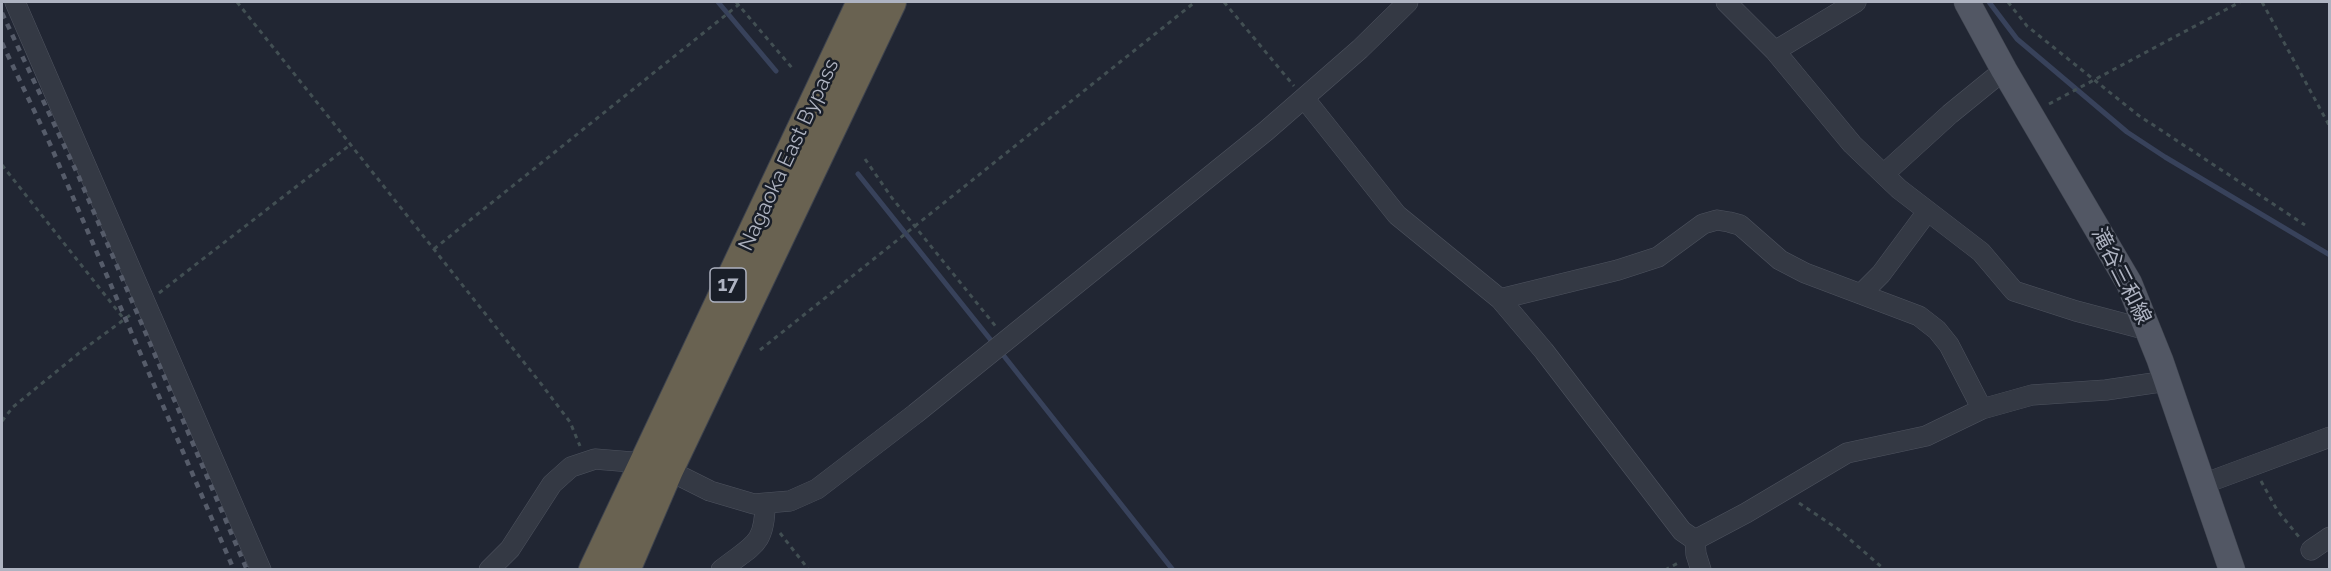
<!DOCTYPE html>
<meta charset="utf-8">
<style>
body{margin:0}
#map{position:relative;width:2331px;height:571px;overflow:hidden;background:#212633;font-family:Raleway,sans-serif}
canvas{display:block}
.frame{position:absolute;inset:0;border:3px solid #aeb3c1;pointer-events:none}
</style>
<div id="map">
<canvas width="2331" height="571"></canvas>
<div class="frame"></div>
</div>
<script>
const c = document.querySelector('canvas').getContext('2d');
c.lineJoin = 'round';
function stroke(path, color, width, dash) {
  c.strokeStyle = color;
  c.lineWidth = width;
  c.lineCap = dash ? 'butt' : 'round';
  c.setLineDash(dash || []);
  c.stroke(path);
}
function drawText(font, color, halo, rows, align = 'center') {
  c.font = font + ' Raleway,"Noto Sans JP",sans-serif';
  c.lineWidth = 5;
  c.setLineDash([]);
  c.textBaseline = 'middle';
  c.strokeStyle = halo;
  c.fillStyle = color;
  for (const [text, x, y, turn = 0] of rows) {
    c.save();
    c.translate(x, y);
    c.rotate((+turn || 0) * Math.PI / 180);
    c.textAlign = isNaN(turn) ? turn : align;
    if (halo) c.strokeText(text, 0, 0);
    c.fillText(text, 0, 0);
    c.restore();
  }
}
const stream = new Path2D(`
 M 718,2 L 776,71
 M 1989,2 L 2017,39 L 2127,132 L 2165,157 L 2330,255
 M 858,174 L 994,344
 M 1000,351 L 1173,570`);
const path = new Path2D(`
 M 237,2 L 542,385 L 570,422 L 580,446
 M 736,2 L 793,69
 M 1224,2 L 1294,86
 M 2008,2 L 2027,26 L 2138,115 L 2305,225
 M 2262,2 L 2330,127
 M 2049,104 L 2240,2
 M 865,159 L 892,198 L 997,328
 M 2,165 L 124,319
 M 434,249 L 742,2
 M 159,293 L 350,145
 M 760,350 L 1195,2
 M 2,421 L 13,407 L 84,349 L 133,313
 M 2261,481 L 2277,510 L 2299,537
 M 1799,503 L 1838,529 L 1885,570
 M 780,533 L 809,570
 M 1665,570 L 1680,562`);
const minor = new Path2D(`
 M 15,2 L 261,570
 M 1726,2 L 1775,51 L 1852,144 L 1899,189 L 1981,252 L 2014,291 L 2076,311 L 2148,330
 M 1775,51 L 1856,2
 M 1304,98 L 1397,215 L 1500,299 L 1544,351 L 1682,531 L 1695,540
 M 1884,174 L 1950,114 L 2004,70
 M 1861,294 L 1881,274 L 1927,212
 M 1500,299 L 1618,270 L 1658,257 L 1703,224 L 1717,220 L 1729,222 L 1740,225 L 1780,260 L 1805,273 L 1919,316 L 1937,330 L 1949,345 L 1982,409
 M 2203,484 L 2330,437
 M 1695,540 L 1746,513 L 1847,453 L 1926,436 L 1982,409 L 2032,395 L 2106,390 L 2167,381
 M 1695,540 L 1696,554 L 1701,570
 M 2311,550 L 2330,537
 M 489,570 L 510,549 L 552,484 L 571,467 L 595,459 L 644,463 L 668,470 L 710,491 L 754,504 L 790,501 L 817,489 L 915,414 L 1266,131 L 1360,49 L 1408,2
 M 721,570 C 752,545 765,546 765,504`);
const major = new Path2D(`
 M 1967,2 L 2004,70 L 2129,283 L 2160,360 L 2232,570`);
const highway = new Path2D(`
 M 594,570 L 862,2
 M 625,570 L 668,470 L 891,2`);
const rail = new Path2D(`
 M 2,13 L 78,175 L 247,570
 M 2,43 L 50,144 L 234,570`);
const shields = [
 [728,285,36]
];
const shieldNames = [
 ["17",728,285]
];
const streetNames = [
 ["Nagaoka East Bypass",789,155,-65],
 ["滝谷三和線",2121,276,63]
];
stroke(stream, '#38425b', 5);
stroke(minor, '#4e535f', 21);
stroke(major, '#3d424d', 27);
stroke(highway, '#3e434e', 32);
stroke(path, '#424f53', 3, [4.5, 4.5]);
stroke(minor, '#343944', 20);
stroke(major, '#525764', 26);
stroke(highway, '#696251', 30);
stroke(rail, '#565c6a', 4.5, [6, 6]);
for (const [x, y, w] of shields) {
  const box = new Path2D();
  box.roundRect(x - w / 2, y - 17, w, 34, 4.5);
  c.fillStyle = '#191e28';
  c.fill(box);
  stroke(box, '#aeb3c1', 1.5);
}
drawText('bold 20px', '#aeb3c1', null, shieldNames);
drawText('21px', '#aeb3c1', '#191e28', streetNames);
</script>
